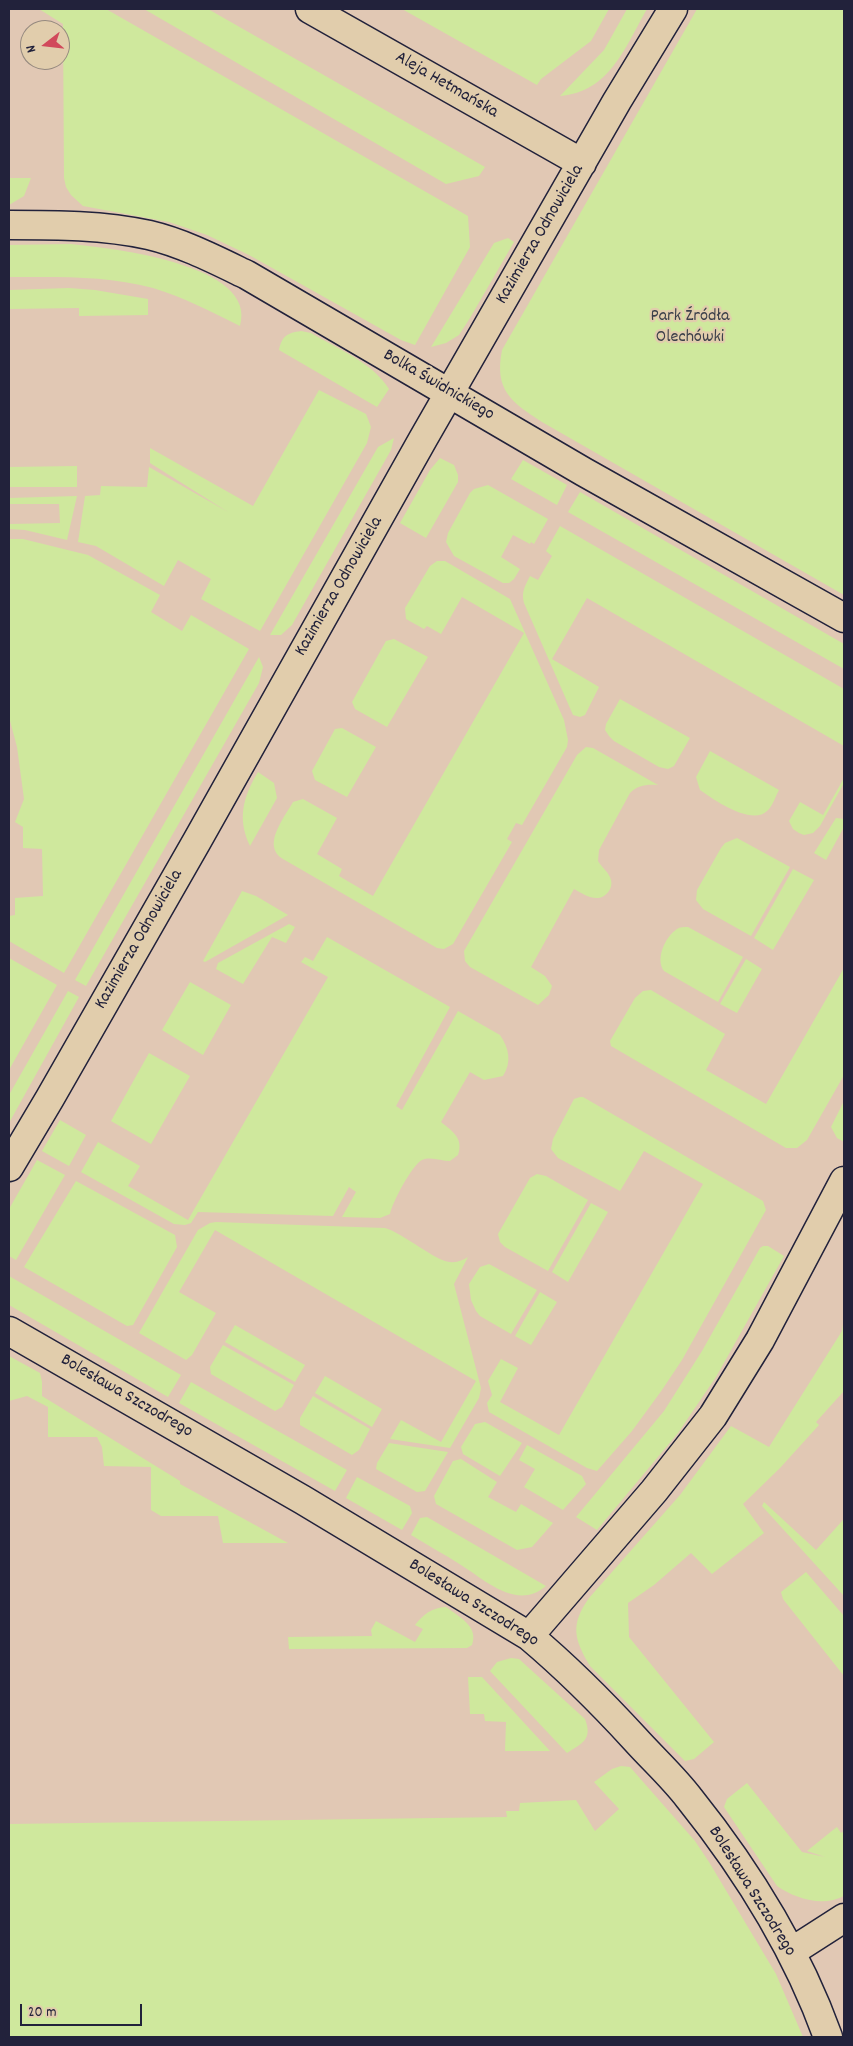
<!DOCTYPE html>
<meta charset="utf-8">
<style>
body{margin:0}
#map{position:relative;width:853px;height:2046px;overflow:hidden;background:#e1c8b4;font-family:Dekko,sans-serif}
canvas{display:block}
.frame{position:absolute;inset:0;border:10px solid #22223b;pointer-events:none}
.north{position:absolute;left:20px;top:20px;width:50px;height:50px;box-sizing:border-box;background:#e1cdac;border:1px solid #95897f;border-radius:50%;rotate:254deg;font-size:14px;font-weight:700;line-height:20px;text-align:center;color:#22223b}
.north::after{content:'';display:block;margin:auto;width:18px;height:22px;background:#d1495b;clip-path:polygon(50% 0,100% 100%,50% 72%,0 100%)}
.scale{position:absolute;left:20px;top:2004px;width:122px;height:22px;box-sizing:border-box;border:2px solid #22223b;border-top:0;padding-left:6px;font-size:15px;line-height:18px;white-space:nowrap;color:#22223b;-webkit-text-stroke:4px #e1cdac;paint-order:stroke}
</style>
<div id="map">
<canvas width="853" height="2046"></canvas>
<div class="frame"></div>
<div class="north">N</div>
<div class="scale">20 m</div>
</div>
<script>
const c = document.querySelector('canvas').getContext('2d');
c.lineJoin = 'round';
function fill(path, color) {
  c.fillStyle = color;
  c.fill(path, 'evenodd');
}
function stroke(path, color, width, dash) {
  c.strokeStyle = color;
  c.lineWidth = width;
  c.lineCap = dash ? 'butt' : 'round';
  c.setLineDash(dash || []);
  c.stroke(path);
}
function drawText(font, color, halo, rows, align = 'center') {
  c.font = font + ' Dekko,sans-serif';
  c.lineWidth = 4.5;
  c.setLineDash([]);
  c.textBaseline = 'middle';
  c.strokeStyle = halo;
  c.fillStyle = color;
  for (const [text, x, y, turn = 0] of rows) {
    c.save();
    c.translate(x, y);
    c.rotate((+turn || 0) * Math.PI / 180);
    c.textAlign = isNaN(turn) ? turn : align;
    if (halo) c.strokeText(text, 0, 0);
    c.fillText(text, 0, 0);
    c.restore();
  }
}
const green = new Path2D(`
 M 39,9 L 106,9 L 468,216 L 470,247 L 415,345 L 401,340 L 249,255 L 207,235 L 169,222 L 83,206 L 71,195 L 66,187 L 64,178 L 63,24 Z
 M 144,9 L 208,9 L 485,167 L 479,176 L 446,184 Z
 M 402,9 L 609,9 L 591,41 L 541,79 L 537,85 Z
 M 627,9 L 647,9 C 625,47 610,92 560,96 L 604,50 Z
 M 697,9 L 844,9 L 844,595 L 542,422 C 511,402 494,390 502,350 Z
 M 9,178 L 31,178 L 24,196 L 9,205 Z
 M 508,238 L 514,242 L 470,318 L 459,335 L 446,343 L 431,347 L 494,243 Z
 M 71,244 C 110,248 259,264 240,326 C 212,312 183,297 153,288 C 105,275 57,277 9,277 L 9,245 Z
 M 69,288 L 95,290 L 148,299 L 148,315 L 79,316 L 79,308 L 9,309 L 9,290 Z
 M 301,331 L 311,333 C 338,349 372,362 389,389 L 377,407 L 279,350 C 282,336 287,333 301,331 Z
 M 319,390 L 366,414 L 371,427 L 367,443 L 260,631 L 201,599 L 211,579 L 178,560 L 164,586 L 96,546 L 78,542 L 85,496 L 100,495 L 101,486 L 147,487 L 149,467 L 228,512 L 150,463 L 150,448 L 253,506 Z
 M 394,438 L 391,450 L 292,625 L 281,635 L 270,635 L 378,447 Z
 M 440,458 L 454,465 L 458,475 L 458,482 L 426,538 L 400,523 L 430,470 Z
 M 523,460 L 567,485 L 557,505 L 511,479 Z
 M 77,466 L 77,487 L 9,487 L 9,467 Z
 M 488,485 L 548,519 L 534,544 L 531,542 L 530,544 L 513,535 L 501,557 L 520,569 L 514,579 L 509,583 L 503,583 L 454,556 L 446,542 L 448,533 L 470,493 L 474,489 Z
 M 580,492 L 844,644 L 844,669 L 568,512 Z
 M 77,496 L 67,540 L 25,530 L 9,529 L 9,524 L 60,523 L 59,504 L 9,504 L 9,498 Z
 M 560,526 L 844,689 L 844,746 L 587,598 L 552,659 L 599,687 L 585,715 L 580,717 L 573,715 L 524,603 C 521,592 525,586 530,576 L 538,580 L 552,556 L 546,551 Z
 M 9,539 L 23,539 L 88,555 L 160,595 L 151,612 L 182,631 L 191,615 L 249,649 L 64,973 L 9,941 L 9,916 L 15,915 L 15,898 L 43,896 L 42,849 L 23,848 L 23,827 L 15,822 L 24,799 L 17,747 L 9,717 Z
 M 437,561 L 445,561 L 510,599 L 564,720 L 568,740 L 567,747 L 522,825 L 516,823 L 507,839 L 512,842 L 453,944 L 444,949 L 437,948 L 283,859 C 261,846 284,818 293,802 L 303,799 L 337,818 L 317,854 L 342,869 L 339,876 L 373,896 L 524,633 L 462,597 L 441,634 L 427,626 L 424,629 L 406,619 L 405,608 L 430,566 Z
 M 394,639 L 428,657 L 387,727 L 355,709 L 352,702 L 386,641 Z
 M 259,657 L 263,667 L 259,683 L 86,986 L 75,980 Z
 M 620,699 L 690,738 L 674,766 L 668,769 L 659,767 L 614,741 L 609,736 L 605,730 L 606,724 Z
 M 342,728 L 376,747 L 347,797 L 315,780 L 312,771 L 335,729 Z
 M 586,747 L 593,748 L 658,785 C 647,784 638,785 630,793 L 599,850 L 598,861 C 602,868 609,872 611,880 C 612,884 611,888 609,891 C 599,905 585,895 574,889 L 531,967 L 545,976 L 552,986 L 549,995 L 538,1005 L 470,967 L 465,961 L 464,951 L 577,755 Z
 M 710,751 L 779,790 C 775,797 773,806 767,811 C 752,826 714,800 700,790 L 696,777 Z
 M 258,772 L 274,783 L 277,798 L 250,846 C 237,819 243,797 258,772 Z
 M 844,778 L 844,783 L 820,826 L 813,833 L 804,835 L 799,833 L 793,829 L 789,821 L 800,802 L 823,815 Z
 M 836,818 L 844,819 L 844,827 L 826,860 L 814,853 Z
 M 737,838 L 790,867 L 751,936 L 703,909 L 696,900 L 697,890 L 721,848 L 725,843 Z
 M 793,869 L 814,880 L 773,950 L 754,938 Z
 M 242,891 L 256,896 L 288,915 L 205,962 L 203,961 Z
 M 289,924 L 295,927 L 286,943 L 272,937 L 243,984 L 216,969 L 218,963 Z
 M 688,927 L 743,957 L 718,1002 L 664,971 C 655,959 665,937 677,929 C 680,927 684,927 688,927 Z
 M 327,937 L 450,1007 L 396,1106 L 402,1110 L 458,1011 L 500,1035 C 509,1048 512,1062 503,1076 L 484,1080 L 470,1072 L 441,1122 C 452,1131 464,1138 458,1155 L 450,1161 C 441,1161 431,1156 422,1160 C 412,1165 392,1203 390,1214 L 380,1218 L 342,1217 L 356,1192 L 349,1187 L 333,1216 L 198,1212 L 191,1223 L 185,1225 L 174,1224 L 81,1172 L 98,1142 L 140,1166 L 128,1186 L 188,1220 L 328,977 L 301,962 L 305,957 L 313,961 Z
 M 9,958 L 57,985 L 9,1070 Z
 M 746,959 L 762,969 L 737,1013 L 720,1004 Z
 M 844,968 L 844,1075 L 807,1140 L 797,1148 L 786,1148 L 611,1046 L 610,1041 L 635,998 L 643,991 L 651,990 L 725,1034 L 706,1070 L 766,1104 Z
 M 190,982 L 231,1005 L 203,1055 L 162,1030 Z
 M 68,991 L 79,997 L 9,1123 L 9,1095 Z
 M 149,1053 L 190,1076 L 151,1144 L 111,1121 Z
 M 580,1097 L 583,1097 L 763,1201 L 766,1210 L 682,1360 L 662,1390 L 632,1431 L 597,1471 L 587,1468 L 489,1412 L 487,1403 L 492,1395 L 488,1381 L 501,1359 L 518,1368 L 500,1402 L 559,1435 L 703,1184 L 644,1151 L 620,1191 L 558,1158 L 551,1149 L 553,1139 L 574,1099 Z
 M 844,1101 L 844,1142 L 837,1138 L 831,1127 Z
 M 60,1120 L 86,1135 L 69,1166 L 42,1151 Z
 M 37,1160 L 65,1175 L 16,1260 L 9,1256 L 9,1209 Z
 M 537,1174 L 546,1176 L 588,1200 L 548,1271 L 505,1247 L 500,1242 L 498,1234 L 530,1178 Z
 M 76,1181 L 175,1235 L 177,1247 L 133,1325 L 127,1326 L 24,1267 Z
 M 591,1203 L 608,1212 L 568,1282 L 552,1272 Z
 M 216,1222 L 385,1228 C 403,1233 435,1261 450,1262 C 457,1263 463,1260 468,1257 L 454,1284 L 481,1388 L 479,1398 L 450,1448 L 390,1439 L 401,1420 L 441,1442 L 476,1381 L 215,1230 L 179,1292 L 216,1313 L 192,1355 L 186,1360 L 139,1333 L 198,1230 L 210,1223 Z
 M 763,1246 L 768,1246 L 784,1256 L 716,1377 L 678,1433 L 597,1530 L 576,1517 L 664,1411 L 702,1351 L 760,1248 Z
 M 489,1264 L 537,1290 L 511,1334 L 480,1316 L 476,1311 L 471,1300 L 469,1284 L 480,1267 Z
 M 9,1276 L 181,1375 L 168,1397 L 9,1305 Z
 M 540,1292 L 557,1302 L 531,1345 L 515,1336 Z
 M 844,1318 L 844,1391 L 816,1422 L 819,1425 L 780,1468 L 743,1504 L 764,1533 L 712,1574 L 691,1553 L 654,1585 L 628,1603 L 629,1637 L 714,1742 L 694,1759 L 685,1761 L 590,1666 C 574,1639 570,1625 589,1598 L 680,1495 L 731,1426 L 769,1447 L 842,1331 Z
 M 235,1325 L 305,1365 L 295,1382 L 225,1342 Z
 M 223,1345 L 294,1385 L 282,1407 L 275,1411 L 211,1374 L 210,1367 Z
 M 9,1356 L 40,1373 L 42,1382 L 42,1396 L 180,1481 L 180,1484 L 288,1543 L 223,1543 L 218,1516 L 161,1516 L 151,1510 L 151,1467 L 104,1466 L 102,1447 L 97,1437 L 48,1437 L 48,1407 L 27,1396 L 9,1401 Z
 M 325,1376 L 382,1409 L 372,1427 L 315,1393 Z
 M 191,1382 L 347,1470 L 335,1491 L 179,1403 Z
 M 313,1396 L 370,1429 L 359,1450 L 352,1455 L 300,1425 L 300,1418 Z
 M 485,1422 L 522,1443 L 500,1476 L 463,1454 L 461,1447 L 475,1424 Z
 M 389,1443 L 448,1452 L 425,1491 L 417,1492 L 376,1469 L 377,1463 Z
 M 527,1445 L 582,1476 L 586,1484 L 563,1510 L 524,1487 L 535,1469 L 519,1460 Z
 M 461,1459 L 497,1482 L 488,1497 L 516,1512 L 521,1504 L 553,1523 L 532,1547 L 517,1550 L 436,1504 L 434,1496 L 453,1461 Z
 M 357,1477 L 410,1506 L 412,1513 L 402,1530 L 346,1498 Z
 M 764,1502 L 816,1550 L 843,1520 L 844,1522 L 844,1596 L 762,1506 Z
 M 427,1517 L 546,1586 C 517,1611 485,1580 461,1565 C 444,1554 427,1545 411,1535 L 420,1518 Z
 M 806,1572 L 844,1616 L 844,1676 L 783,1599 L 781,1592 Z
 M 446,1607 C 459,1617 479,1626 472,1645 L 467,1648 L 289,1649 L 288,1637 L 372,1636 L 371,1630 L 376,1621 L 415,1642 L 423,1629 L 415,1625 C 424,1614 431,1608 446,1607 Z
 M 511,1658 L 519,1659 L 585,1719 C 593,1740 582,1743 567,1753 L 490,1671 L 497,1662 Z
 M 468,1677 L 482,1677 L 550,1751 L 505,1751 L 506,1722 L 485,1721 L 484,1714 L 470,1714 Z
 M 621,1766 L 630,1767 L 695,1841 L 709,1862 L 776,1974 L 803,2037 L 9,2037 L 9,1824 L 507,1817 L 506,1811 L 519,1811 L 520,1803 L 576,1800 L 595,1831 L 619,1809 L 594,1782 L 612,1769 Z
 M 747,1783 L 802,1852 L 825,1857 L 807,1851 L 833,1830 L 837,1827 L 841,1833 L 844,1831 L 844,1896 C 823,1907 796,1899 777,1886 L 724,1807 L 727,1799 Z`);
const minor = new Path2D(`
 M 310,9 L 582,163
 M 9,225 C 56,225 103,225 149,235 C 183,243 216,260 247,275 L 584,472 L 844,618
 M 9,1167 L 50,1098 L 197,841 L 423,439 L 617,101 L 673,9
 M 9,1331 L 303,1500 L 529,1636 C 567,1668 602,1703 635,1739 C 653,1759 673,1777 689,1798 C 746,1869 797,1951 828,2037
 M 529,1636 L 654,1491 L 713,1416 L 760,1340 L 844,1181
 M 791,1952 L 844,1918`);
const streetNames = [
 ["Aleja Hetmańska",446,86,30],
 ["Kazimierza Odnowiciela",541,235,-60],
 ["Bolka Świdnickiego",438,386,30],
 ["Kazimierza Odnowiciela",340,587,-60],
 ["Kazimierza Odnowiciela",140,940,-60],
 ["Bolesława Szczodrego",126,1397,30],
 ["Bolesława Szczodrego",473,1604,32],
 ["Bolesława Szczodrego",751,1892,58]
];
const parkNames = [
 ["Park Źródła",690,318],
 ["Olechówki",690,339]
];
fill(green, '#cfe89d');
stroke(minor, '#22223b', 31);
stroke(minor, '#e1cdac', 28);
drawText('18px', '#22223b', '#e1cdac', streetNames);
drawText('18px', '#3c404a', '#e1cdac', parkNames);
</script>
